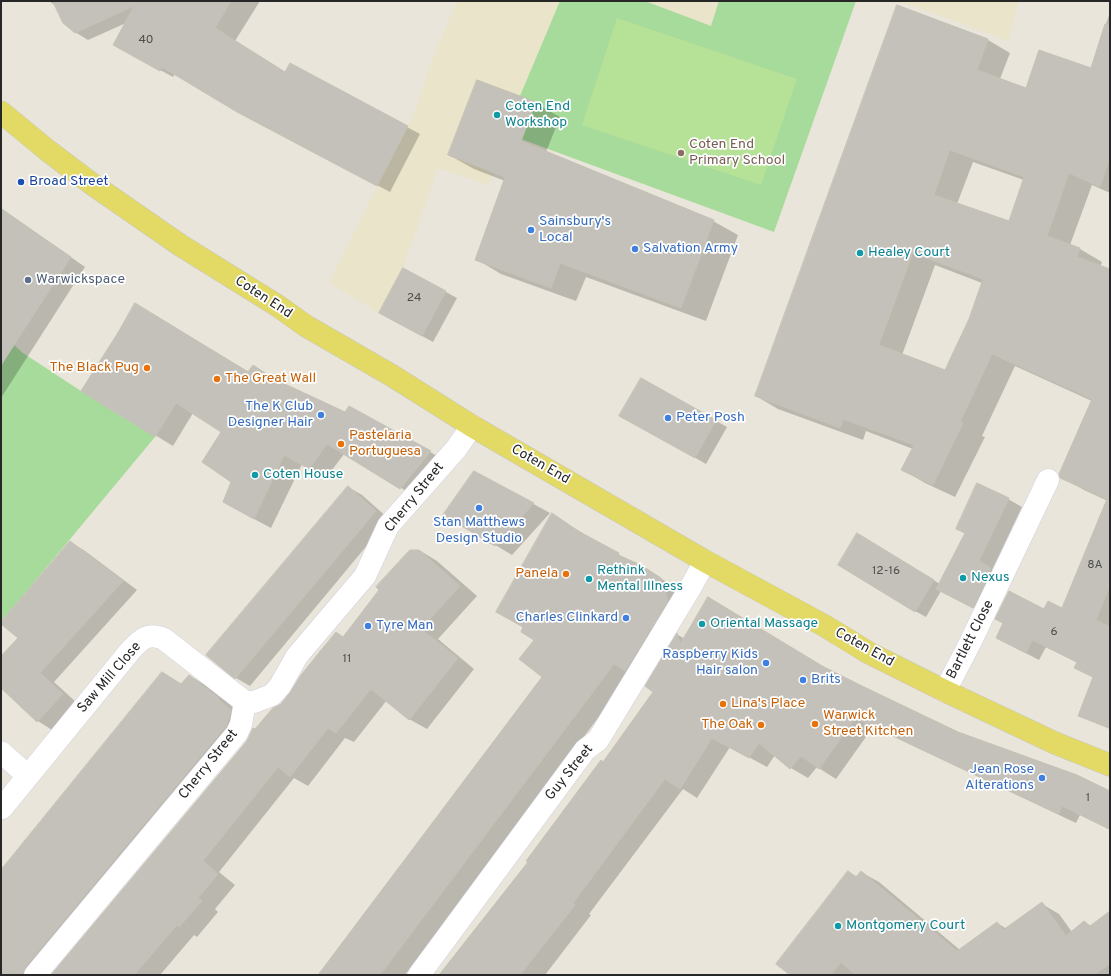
<!DOCTYPE html>
<style>
body{margin:0}
#map{position:relative;width:1111px;height:976px;overflow:hidden;background:#e9e5da;font-family:Overpass,sans-serif}
canvas{display:block}
.frame{position:absolute;inset:0;border:2px solid #272727;pointer-events:none}
</style>
<div id="map">
<canvas width="1111" height="976"></canvas>
<div class="frame"></div>
</div>
<script>
const c = document.querySelector('canvas').getContext('2d');
c.lineJoin = 'round';
function fill(path, color) {
  c.fillStyle = color;
  c.fill(path, 'evenodd');
}
function stroke(path, color, width, dash) {
  c.strokeStyle = color;
  c.lineWidth = width;
  c.lineCap = dash ? 'butt' : 'round';
  c.setLineDash(dash || []);
  c.stroke(path);
}
function drawText(font, color, halo, rows, align = 'center') {
  c.font = font + ' Overpass,sans-serif';
  c.lineWidth = 3.5;
  c.setLineDash([]);
  c.textBaseline = 'middle';
  c.strokeStyle = halo;
  c.fillStyle = color;
  for (const [text, x, y, turn = 0] of rows) {
    c.save();
    c.translate(x, y);
    c.rotate((+turn || 0) * Math.PI / 180);
    c.textAlign = isNaN(turn) ? turn : align;
    if (halo) c.strokeText(text, 0, 0);
    c.fillText(text, 0, 0);
    c.restore();
  }
}
const education = new Path2D(`
 M 457,1 L 856,1 L 774,232 L 507,134 L 489,185 L 438,168 L 403,268 L 379,313 L 329,283 L 377,186 L 412,119 L 430,65 Z
 M 900,1 L 1019,1 L 1008,41 Z`);
const green = new Path2D(`
 M 560,1 L 645,1 L 711,26 L 719,1 L 856,1 L 774,232 L 521,139 L 520,96 Z
 M 14,345 L 23,353 L 81,391 L 155,437 L 1,622 L 1,366 Z`);
const pitch = new Path2D(`
 M 617,18 L 797,79 L 761,185 L 582,125 Z`);
const shadow = new Path2D(`
 M 49,1 L 260,1 L 235,41 L 286,73 L 290,65 L 420,134 L 390,192 L 251,119 L 175,74 L 173,77 L 127,52 L 126,23 L 88,40 L 75,32 L 57,7 Z
 M 1110,12 L 1110,193 L 1092,185 L 1070,245 L 1080,249 L 1102,262 L 1100,267 L 1110,270 L 1110,502 L 1084,490 L 1061,477 L 1092,401 L 1015,366 L 982,436 L 985,437 L 955,497 L 925,483 L 903,470 L 913,449 L 866,431 L 863,440 L 778,409 L 756,396 L 988,40 L 1010,53 L 1000,79 L 1027,89 L 1091,69 ZM 973,162 L 1024,180 L 1009,223 L 957,204 ZM 935,265 L 982,283 L 970,319 L 946,371 L 902,355 Z
 M 535,103 L 560,117 L 546,152 L 713,221 L 738,235 L 706,321 L 586,277 L 576,301 L 501,274 L 476,259 L 505,181 L 474,169 L 449,155 Z
 M 1,208 L 85,267 L 1,398 Z
 M 446,292 L 457,298 L 433,342 L 391,319 Z
 M 152,314 L 249,372 L 253,366 L 281,384 L 346,413 L 349,407 L 448,462 L 418,498 L 344,454 L 326,478 L 302,464 L 271,528 L 241,512 L 232,482 L 223,431 L 193,413 L 173,446 L 83,391 Z
 M 641,379 L 727,427 L 706,464 L 621,415 Z
 M 475,472 L 550,513 L 512,555 L 445,515 Z
 M 348,487 L 362,495 L 389,519 L 250,686 L 236,678 Z
 M 1008,499 L 1022,507 L 992,570 L 1004,576 L 987,615 L 941,591 L 926,617 L 915,611 L 868,541 L 940,584 L 966,533 Z
 M 1110,506 L 1110,625 L 1109,628 L 1110,628 L 1110,679 L 1046,647 L 1039,660 L 1010,645 L 1045,610 L 1062,610 Z
 M 552,514 L 592,539 L 679,589 L 631,674 L 405,975 L 320,975 L 543,676 L 535,640 Z
 M 70,542 L 85,551 L 137,590 L 54,682 L 77,703 L 52,730 L 38,721 L 1,687 L 1,657 L 19,638 Z
 M 419,550 L 437,561 L 477,596 L 438,639 L 474,669 L 427,729 L 409,719 L 387,700 L 354,742 L 345,738 L 308,786 L 294,778 L 219,872 L 235,885 L 215,909 L 218,912 L 197,937 L 194,935 L 160,975 L 53,975 L 256,730 L 290,695 L 302,675 L 320,651 L 336,633 L 343,637 Z
 M 678,635 L 685,639 L 827,670 L 958,732 L 1110,792 L 1110,830 L 1080,815 L 1076,823 L 873,727 L 836,779 L 817,767 L 808,778 L 791,768 L 775,755 L 767,767 L 730,747 L 697,798 L 683,789 L 589,914 L 591,915 L 545,975 L 441,975 L 530,862 L 655,692 L 646,686 Z
 M 190,676 L 207,686 L 236,708 L 248,720 L 44,975 L 1,975 L 1,871 Z
 M 1110,696 L 1110,729 L 1088,720 L 1080,715 Z
 M 849,872 L 857,877 L 861,872 L 879,882 L 960,950 L 997,923 L 1007,929 L 1042,904 L 1059,914 L 1072,932 L 1084,922 L 1091,926 L 1110,912 L 1110,975 L 792,975 Z`);
const building = new Path2D(`
 M 53,1 L 231,1 L 215,28 L 285,72 L 290,63 L 408,126 L 377,186 L 237,112 L 162,67 L 160,71 L 113,45 L 134,6 L 75,33 L 63,23 Z
 M 897,5 L 988,39 L 977,70 L 1026,88 L 1039,50 L 1091,68 L 1105,24 L 1110,25 L 1110,157 L 1100,187 L 1069,173 L 1047,236 L 1080,248 L 1077,257 L 1110,269 L 1110,585 L 1096,620 L 1110,627 L 1110,728 L 1078,716 L 1093,677 L 1074,668 L 1077,662 L 1032,640 L 1026,653 L 996,638 L 1003,623 L 995,619 L 1009,591 L 1044,609 L 1048,601 L 1062,608 L 1107,499 L 1060,478 L 1059,474 L 1092,399 L 992,354 L 960,422 L 963,423 L 933,485 L 901,470 L 914,445 L 843,419 L 840,428 L 755,396 ZM 950,150 L 1024,177 L 1009,221 L 934,195 ZM 913,253 L 983,279 L 969,319 L 945,370 L 879,345 Z
 M 477,80 L 536,102 L 521,141 L 714,220 L 681,308 L 560,263 L 551,288 L 475,260 L 505,177 L 448,155 Z
 M 1,209 L 71,257 L 1,365 Z
 M 403,268 L 446,291 L 422,336 L 379,313 Z
 M 135,303 L 248,372 L 253,365 L 274,379 L 345,412 L 349,406 L 431,451 L 400,489 L 327,444 L 309,469 L 284,455 L 254,519 L 223,502 L 231,482 L 202,462 L 221,432 L 176,403 L 155,437 L 81,391 L 119,331 Z
 M 641,378 L 716,420 L 695,458 L 619,416 Z
 M 474,471 L 534,503 L 495,546 L 443,515 Z
 M 977,483 L 1009,498 L 979,561 L 991,568 L 985,579 L 987,579 L 973,608 L 936,589 L 965,533 L 956,529 Z
 M 348,486 L 376,511 L 235,679 L 206,655 Z
 M 552,513 L 578,531 L 619,553 L 618,555 L 641,565 L 661,578 L 668,601 L 625,671 L 614,664 L 380,975 L 318,975 L 542,677 L 519,659 L 534,640 L 521,632 L 523,627 L 496,612 Z
 M 857,533 L 934,580 L 915,612 L 838,565 Z
 M 70,541 L 123,581 L 40,673 L 63,694 L 37,722 L 1,688 L 1,656 L 18,638 L 1,624 L 1,622 Z
 M 410,550 L 419,550 L 460,586 L 421,629 L 458,658 L 409,720 L 371,689 L 336,733 L 328,728 L 290,777 L 278,767 L 203,861 L 218,874 L 198,898 L 202,901 L 179,927 L 177,925 L 134,975 L 51,975 L 247,741 L 253,728 L 255,729 L 273,708 L 281,704 L 289,694 L 301,675 L 336,632 L 343,637 L 379,590 L 376,587 Z
 M 708,597 L 824,667 L 862,686 L 958,732 L 1077,775 L 1110,791 L 1110,829 L 1062,806 L 1059,814 L 855,718 L 819,769 L 801,756 L 790,769 L 759,743 L 749,758 L 712,738 L 680,789 L 665,779 L 573,903 L 575,905 L 520,975 L 439,975 L 528,862 L 526,861 L 601,760 L 603,762 L 653,692 L 645,686 L 677,633 L 680,644 Z
 M 162,672 L 181,684 L 189,675 L 219,698 L 218,699 L 231,710 L 226,726 L 25,967 L 23,975 L 1,975 L 1,870 Z
 M 848,871 L 856,877 L 861,871 L 957,951 L 997,922 L 1003,930 L 1042,902 L 1066,936 L 1084,921 L 1090,926 L 1110,911 L 1110,964 L 1093,975 L 855,975 L 841,962 L 831,975 L 790,975 L 776,964 Z`);
const minor = new Path2D(`
 M 945,691 L 970,643 L 1048,480
 M 245,702 L 254,702 L 272,695 L 280,686 L 297,656 L 365,576 L 388,526 L 456,449 L 472,426
 M 1,752 L 28,776
 M 2,808 L 130,651 C 141,639 148,632 164,639 L 245,702
 M 35,975 L 237,733 L 241,724 L 245,702
 M 419,975 L 585,750 L 598,740 L 692,585 L 705,561`);
const major = new Path2D(`
 M 1,112 L 47,150 L 92,184 L 180,245 L 278,306 L 306,326 L 391,375 L 472,426 L 705,561 L 825,626 L 869,653 L 945,691 L 1055,743 L 1110,765`);
const markers = [
 [497,115,4,"#0f9aa8"],
 [681,153,4,"#8d6e63"],
 [21,182,4,"#1a4fb4"],
 [531,230,4,"#3f7fe0"],
 [635,249,4,"#3f7fe0"],
 [860,253,4,"#0f9aa8"],
 [28,280,4,"#5c6f8a"],
 [147,368,4,"#e8710a"],
 [217,379,4,"#e8710a"],
 [321,415,4,"#3f7fe0"],
 [668,418,4,"#3f7fe0"],
 [341,444,4,"#e8710a"],
 [255,475,4,"#0f9aa8"],
 [479,508,4,"#3f7fe0"],
 [566,574,4,"#e8710a"],
 [963,578,4,"#0f9aa8"],
 [589,579,4,"#0f9aa8"],
 [626,618,4,"#3f7fe0"],
 [702,624,4,"#0f9aa8"],
 [368,626,4,"#3f7fe0"],
 [766,663,4,"#3f7fe0"],
 [803,680,4,"#3f7fe0"],
 [723,704,4,"#e8710a"],
 [815,724,4,"#e8710a"],
 [761,725,4,"#e8710a"],
 [1042,778,4,"#3f7fe0"],
 [838,926,4,"#0f9aa8"]
];
const numberNames = [
 ["40",146,41],
 ["24",414,299],
 ["8A",1095,566],
 ["12-16",886,572],
 ["6",1054,633],
 ["11",347,660],
 ["1",1088,799]
];
const cultureNames = [
 ["Coten End",505,107],
 ["Workshop",505,123],
 ["Healey Court",868,253],
 ["Coten House",263,475],
 ["Rethink",597,571],
 ["Mental Illness",597,587],
 ["Nexus",971,578],
 ["Oriental Massage",710,624],
 ["Montgomery Court",846,926]
];
const educationNames = [
 ["Coten End",689,145],
 ["Primary School",689,161]
];
const transitNames = [
 ["Broad Street",29,182]
];
const shopNames = [
 ["Sainsbury's",539,222],
 ["Local",539,238],
 ["Salvation Army",643,249],
 ["The K Club",313,407,"right"],
 ["Designer Hair",313,423,"right"],
 ["Peter Posh",676,418],
 ["Stan Matthews",479,523,"center"],
 ["Design Studio",479,539,"center"],
 ["Charles Clinkard",618,618,"right"],
 ["Tyre Man",376,626],
 ["Raspberry Kids",758,655,"right"],
 ["Hair salon",758,671,"right"],
 ["Brits",811,680],
 ["Jean Rose",1034,770,"right"],
 ["Alterations",1034,786,"right"]
];
const serviceNames = [
 ["Warwickspace",36,280]
];
const streetNames = [
 ["Coten End",263,298,33],
 ["Coten End",540,465,30],
 ["Cherry Street",415,498,-51],
 ["Bartlett Close",971,640,-63],
 ["Coten End",864,648,29],
 ["Saw Mill Close",110,678,-49],
 ["Cherry Street",209,765,-51],
 ["Guy Street",570,773,-51]
];
const foodNames = [
 ["The Black Pug",139,368,"right"],
 ["The Great Wall",225,379],
 ["Pastelaria",349,436],
 ["Portuguesa",349,452],
 ["Panela",558,574,"right"],
 ["Lina's Place",731,704],
 ["Warwick",823,716],
 ["Street Kitchen",823,732],
 ["The Oak",753,725,"right"]
];
fill(education, '#e9e4ca');
fill(green, '#a6db9b');
fill(pitch, '#b6e297');
fill(shadow, '#0003');
fill(building, '#c4c1ba');
stroke(building, '#c4c1b4', 1);
stroke(minor, '#d0d0df', 23);
stroke(major, '#c7c7c7', 23);
stroke(minor, '#fff', 22);
stroke(major, '#e3da65', 22);
for (const [x, y, r, color] of markers) {
  const dot = new Path2D();
  dot.arc(x, y, r, 0, 2 * Math.PI);
  c.fillStyle = color;
  c.fill(dot);
  stroke(dot, '#fff', 1.5);
}
drawText('12px', '#4e4e4c', null, numberNames);
drawText('14px', '#0d838f', '#fff', cultureNames, 'left');
drawText('14px', '#785e54', '#fff', educationNames, 'left');
drawText('14px', '#164399', '#fff', transitNames, 'left');
drawText('14px', '#366cbe', '#fff', shopNames, 'left');
drawText('14px', '#4e5e75', '#fff', serviceNames, 'left');
drawText('14px', '#272727', '#fff', streetNames);
drawText('14px', '#c56008', '#fff', foodNames, 'left');
</script>
